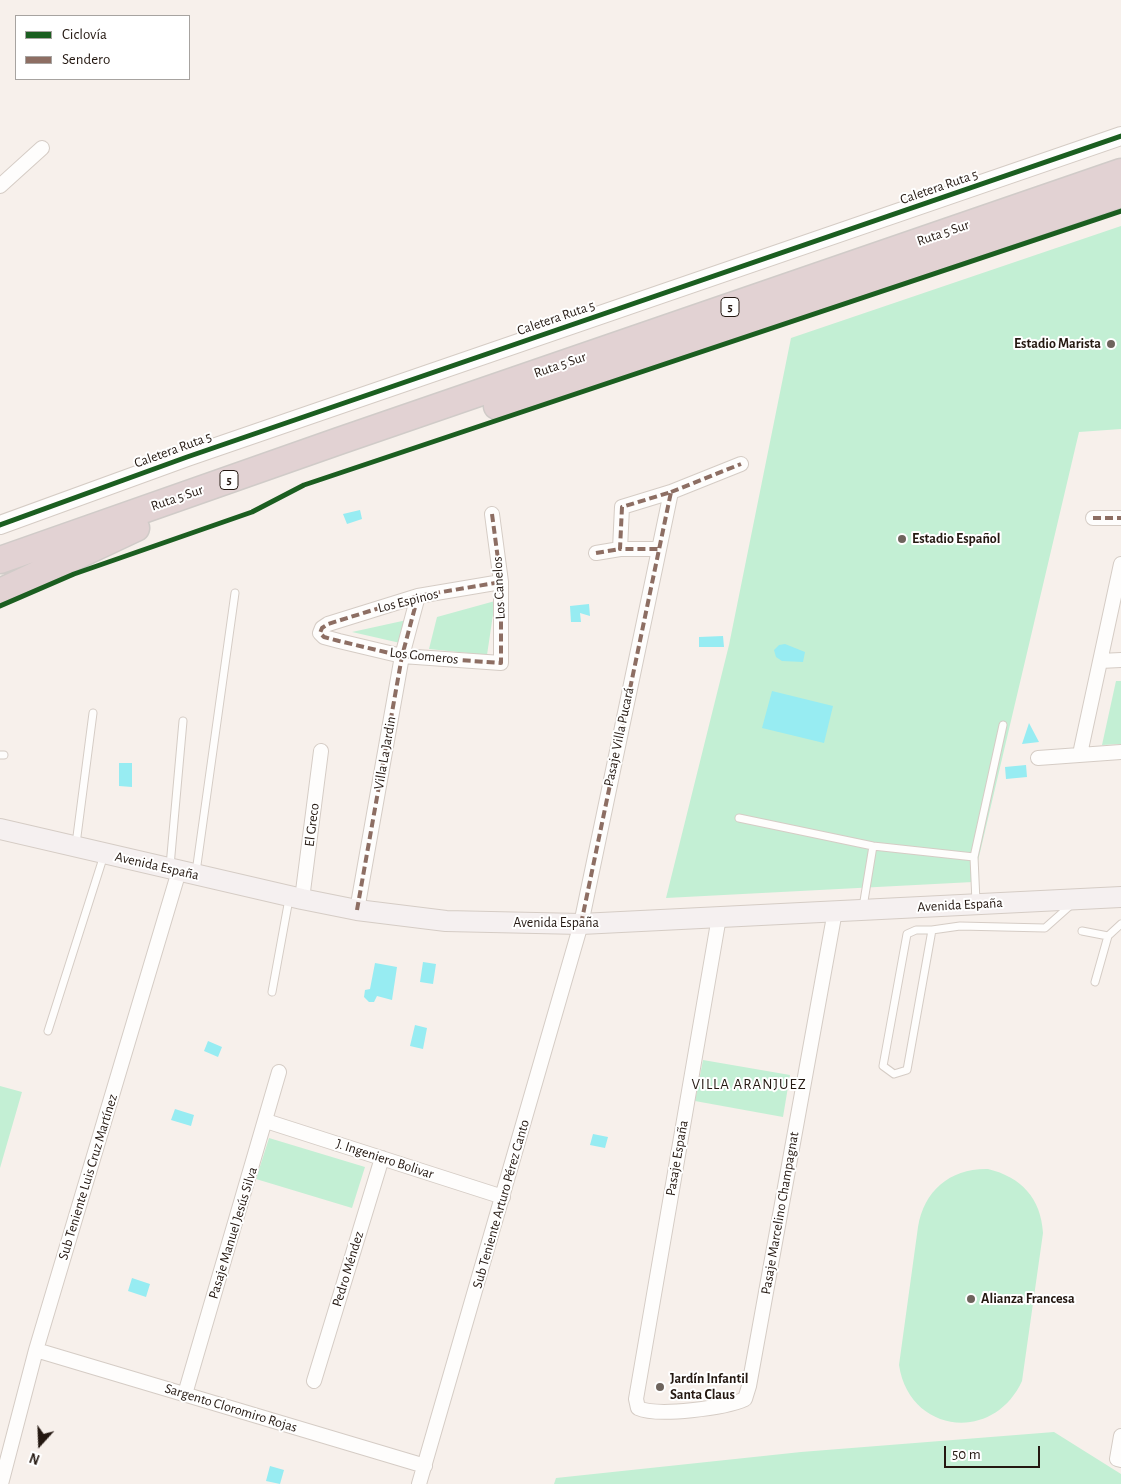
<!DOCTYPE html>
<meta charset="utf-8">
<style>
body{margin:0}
#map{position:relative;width:1121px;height:1484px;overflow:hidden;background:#f7f0eb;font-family:"Alegreya Sans",sans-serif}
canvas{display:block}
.legend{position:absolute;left:15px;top:15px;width:175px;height:65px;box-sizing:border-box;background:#fff;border:1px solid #a7a3a0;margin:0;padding:6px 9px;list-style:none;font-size:15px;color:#241811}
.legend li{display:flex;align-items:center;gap:10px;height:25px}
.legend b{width:25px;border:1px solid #a7a3a0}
.north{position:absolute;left:15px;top:1419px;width:50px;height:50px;-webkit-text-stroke:4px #fff;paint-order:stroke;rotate:200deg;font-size:14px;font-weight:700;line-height:20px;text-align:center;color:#241811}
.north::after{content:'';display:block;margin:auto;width:18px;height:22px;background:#241811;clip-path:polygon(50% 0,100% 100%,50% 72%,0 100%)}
.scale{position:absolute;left:944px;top:1446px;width:96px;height:22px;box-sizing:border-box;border:2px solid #241811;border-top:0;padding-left:6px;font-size:15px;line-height:18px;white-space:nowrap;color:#241811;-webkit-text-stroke:4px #fff;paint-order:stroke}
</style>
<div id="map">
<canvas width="1121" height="1484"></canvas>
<ul class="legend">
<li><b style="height:6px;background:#1b5e20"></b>Ciclovía</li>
<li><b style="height:6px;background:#8d6e63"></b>Sendero</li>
</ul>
<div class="north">N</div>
<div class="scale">50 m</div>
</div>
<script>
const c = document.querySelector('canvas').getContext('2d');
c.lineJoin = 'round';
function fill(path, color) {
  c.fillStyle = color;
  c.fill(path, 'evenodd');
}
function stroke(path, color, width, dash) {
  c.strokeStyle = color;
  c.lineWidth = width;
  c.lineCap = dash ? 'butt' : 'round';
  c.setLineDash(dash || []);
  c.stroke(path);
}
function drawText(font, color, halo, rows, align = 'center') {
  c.font = font + ' "Alegreya Sans",sans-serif';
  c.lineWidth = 4;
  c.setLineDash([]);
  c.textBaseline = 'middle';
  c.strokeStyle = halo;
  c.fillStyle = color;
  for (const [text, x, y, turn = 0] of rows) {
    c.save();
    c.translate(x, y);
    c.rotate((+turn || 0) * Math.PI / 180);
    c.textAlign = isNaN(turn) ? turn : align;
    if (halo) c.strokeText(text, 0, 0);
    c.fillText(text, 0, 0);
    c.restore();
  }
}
const green = new Path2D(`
 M 1121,226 L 1121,429 L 1079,432 L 973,882 L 666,898 L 729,645 L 791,338 Z
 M 495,601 L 487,655 L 429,649 L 437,617 Z
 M 416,618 L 409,645 L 352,632 Z
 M 1116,681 L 1121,681 L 1121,744 L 1102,745 Z
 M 703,1060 L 790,1075 L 783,1117 L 695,1101 Z
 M 0,1086 L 22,1092 L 0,1168 Z
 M 269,1138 L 365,1167 L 352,1208 L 256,1179 Z
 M 988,1169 C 1021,1177 1041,1198 1043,1233 L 1022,1381 C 993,1444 909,1433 899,1365 L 918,1227 C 924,1190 951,1168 988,1169 Z
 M 1054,1432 L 1121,1474 L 1121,1484 L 554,1484 L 556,1478 L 801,1452 Z`);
const water = new Path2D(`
 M 360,510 L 362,519 L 347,524 L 343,514 Z
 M 589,604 L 590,616 L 580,613 L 581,622 L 571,622 L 570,606 Z
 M 723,636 L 724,647 L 699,647 L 699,637 Z
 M 785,644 L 805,652 L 803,662 L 782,661 L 776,657 L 774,650 L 779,645 Z
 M 772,691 L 833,706 L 824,743 L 762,728 Z
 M 1029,723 L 1039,742 L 1022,744 Z
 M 119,763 L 132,763 L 132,787 L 119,786 Z
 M 1026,765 L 1027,777 L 1006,779 L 1005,767 Z
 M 423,962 L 436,964 L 433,984 L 420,982 Z
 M 375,963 L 397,967 L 392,1000 L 377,996 L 374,1002 L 369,1002 L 364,997 L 365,990 L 370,989 Z
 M 415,1025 L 427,1028 L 423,1049 L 410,1046 Z
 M 208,1041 L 222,1047 L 218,1057 L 204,1051 Z
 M 175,1109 L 194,1115 L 191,1126 L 171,1120 Z
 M 593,1134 L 608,1137 L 605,1148 L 590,1145 Z
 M 132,1278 L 150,1284 L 146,1297 L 128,1291 Z
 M 270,1466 L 284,1470 L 280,1484 L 266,1481 Z`);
const service = new Path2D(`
 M 0,755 L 4,755
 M 739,818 L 873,846 L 974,857 L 976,902
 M 76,844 L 93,713
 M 974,857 L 1003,725
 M 170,866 L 183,721
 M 196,872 L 235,593
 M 863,907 L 873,846
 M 932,930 L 907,1070 L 894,1074 L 883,1066 L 907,934 L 916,930 L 932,930 L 960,926 L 1045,928 L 1072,904
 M 1082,931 L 1108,936
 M 1095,982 L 1108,936 L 1121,924
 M 272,992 L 289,899
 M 48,1031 L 104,855`);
const minor = new Path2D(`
 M 0,186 L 42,148
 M 671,492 L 741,464
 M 492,514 L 501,582 L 501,663 L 402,656 L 339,641 L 324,637 L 320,633 L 322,628 L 328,624 L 418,596 L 501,582
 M 1093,518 L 1121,518
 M 596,553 L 620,549
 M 1100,661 L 1121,660
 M 1080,754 L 1121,564
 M 1038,758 L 1121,752
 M 302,899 L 321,751
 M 357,910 L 402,656 L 418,596
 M 719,917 L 636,1399 L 638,1408 C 658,1417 725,1408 745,1399 L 749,1386 L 835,911
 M 266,1121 L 503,1197
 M 36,1350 L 425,1466
 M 314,1381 L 382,1158
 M 185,1394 L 279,1072
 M 1121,1436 L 1117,1459 L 1121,1460
 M 1,1484 L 36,1350 L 179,871
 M 419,1484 L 581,924 L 671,492 L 622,507 L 620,549 L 658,549`);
const tertiary = new Path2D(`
 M 0,525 L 187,457 L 1121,136`);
const secondary = new Path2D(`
 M 0,829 L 302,899 L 357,910 L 446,921 L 581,924 L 1121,897`);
const motorway = new Path2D(`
 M 497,406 L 1121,194
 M 0,560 L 339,441 L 1121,172
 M 0,592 L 136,528`);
const quiet = new Path2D(`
 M 671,492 L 741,464
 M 492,514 L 501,582 L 501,663 L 402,656 L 339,641 L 324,637 L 320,633 L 322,628 L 328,624 L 418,596 L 501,582
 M 1093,518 L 1121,518
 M 596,553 L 620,549
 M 357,910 L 402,656 L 418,596
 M 581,924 L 671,492 L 622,507 L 620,549 L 658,549`);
const cycleway = new Path2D(`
 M 0,525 L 187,457 L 1121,136
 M 0,606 L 74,574 L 252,512 L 304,485 L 1121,211`);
const markers = [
 [1111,344,5,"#6e645d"],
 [902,539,5,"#6e645d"],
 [971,1299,5,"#6e645d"],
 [660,1387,5,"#6e645d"]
];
const shields = [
 [730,307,18],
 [229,480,18]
];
const shieldNames = [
 ["5",730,307],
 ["5",229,480]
];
const streetNames = [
 ["Caletera Ruta 5",939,187,-19],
 ["Ruta 5 Sur",943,233,-19],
 ["Caletera Ruta 5",556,318,-19],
 ["Ruta 5 Sur",560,365,-19],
 ["Caletera Ruta 5",173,450,-20],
 ["Ruta 5 Sur",177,498,-19],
 ["Los Canelos",499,588,-93],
 ["Los Espinos",408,601,-14],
 ["Los Gomeros",424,656,6],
 ["Pasaje Villa Pucará",619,737,-78],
 ["Villa La Jardin",385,753,-80],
 ["El Greco",312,825,-83],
 ["Avenida España",157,866,13],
 ["Avenida España",960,905,-3],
 ["Avenida España",556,923],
 ["Pasaje España",677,1158,-80],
 ["J. Ingeniero Bolivar",385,1159,18],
 ["Sub Teniente Luis Cruz Martínez",88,1177,-73],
 ["Sub Teniente Arturo Pérez Canto",501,1204,-74],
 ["Pasaje Marcelino Champagnat",780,1213,-80],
 ["Pasaje Manuel Jesús Silva",233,1233,-73],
 ["Pedro Méndez",348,1269,-73],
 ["Sargento Cloromiro Rojas",231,1408,17]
];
const poiNames = [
 ["Estadio Marista",1101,344,"right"],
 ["Estadio Español",912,539],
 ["Alianza Francesa",981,1299],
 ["Jardín Infantil",670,1379],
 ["Santa Claus",670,1395]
];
const neighbourhoodNames = [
 ["VILLA ARANJUEZ",749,1084]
];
fill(green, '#c3efd4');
fill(water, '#97ecf2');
stroke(service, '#d5ccc5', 9);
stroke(minor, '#d5ccc5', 16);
stroke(tertiary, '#d5ccc5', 20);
stroke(secondary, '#d5ccc5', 22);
stroke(motorway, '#d0cbc8', 29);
stroke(service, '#fefdfc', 7);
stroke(minor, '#fefdfc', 14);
stroke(tertiary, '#fefdfc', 18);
stroke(secondary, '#f5f0f0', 20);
stroke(motorway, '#e2d2d3', 26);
stroke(quiet, '#8d6e63', 4, [8, 4]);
stroke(cycleway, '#1b5e20', 5);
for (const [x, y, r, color] of markers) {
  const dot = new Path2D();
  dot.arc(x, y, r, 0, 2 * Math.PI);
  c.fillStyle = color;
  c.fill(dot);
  stroke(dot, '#fff', 2);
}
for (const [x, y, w] of shields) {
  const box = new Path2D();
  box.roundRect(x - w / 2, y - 9.5, w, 19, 4);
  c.fillStyle = '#fff';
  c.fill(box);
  stroke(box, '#241811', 1);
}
drawText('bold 12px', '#241811', null, shieldNames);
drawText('14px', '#241811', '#fff', streetNames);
drawText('bold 14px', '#241811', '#fff', poiNames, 'left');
c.letterSpacing = '1px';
drawText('15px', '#241811', '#fff', neighbourhoodNames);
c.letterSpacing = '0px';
</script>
